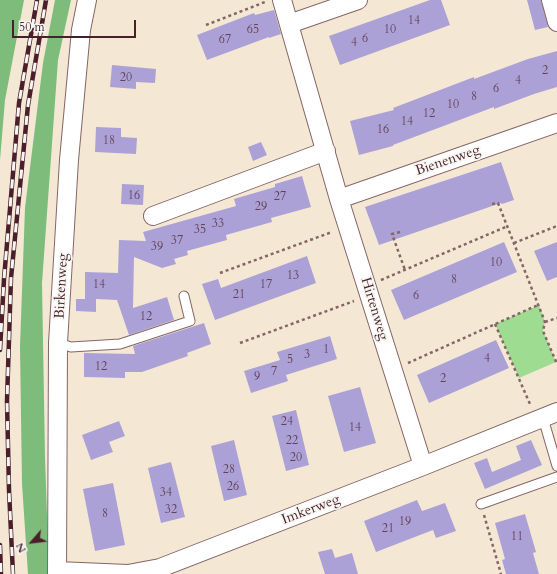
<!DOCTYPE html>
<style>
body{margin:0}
#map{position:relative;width:557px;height:574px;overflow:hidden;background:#f4e8d5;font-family:Cardo,serif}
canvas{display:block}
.north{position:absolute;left:12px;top:522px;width:40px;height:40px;-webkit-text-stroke:3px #f6f6f2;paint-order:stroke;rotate:242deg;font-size:11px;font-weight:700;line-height:16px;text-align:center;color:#4a1f2b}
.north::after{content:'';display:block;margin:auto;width:14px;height:18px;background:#4a1f2b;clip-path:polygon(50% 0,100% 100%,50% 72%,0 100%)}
.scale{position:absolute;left:12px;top:20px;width:124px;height:18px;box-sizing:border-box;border:2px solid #4a1f2b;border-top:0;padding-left:5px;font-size:12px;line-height:14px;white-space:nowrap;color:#4a1f2b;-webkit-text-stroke:3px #f6f6f2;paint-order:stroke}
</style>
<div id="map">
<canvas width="557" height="574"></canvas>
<div class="north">N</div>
<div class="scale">50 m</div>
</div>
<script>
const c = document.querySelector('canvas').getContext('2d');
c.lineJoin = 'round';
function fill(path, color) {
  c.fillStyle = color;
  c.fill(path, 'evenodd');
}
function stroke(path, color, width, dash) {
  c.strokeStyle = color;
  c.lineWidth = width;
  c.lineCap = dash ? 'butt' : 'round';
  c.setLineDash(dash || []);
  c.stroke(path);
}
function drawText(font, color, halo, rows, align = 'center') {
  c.font = font + ' Cardo,serif';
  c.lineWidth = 3.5;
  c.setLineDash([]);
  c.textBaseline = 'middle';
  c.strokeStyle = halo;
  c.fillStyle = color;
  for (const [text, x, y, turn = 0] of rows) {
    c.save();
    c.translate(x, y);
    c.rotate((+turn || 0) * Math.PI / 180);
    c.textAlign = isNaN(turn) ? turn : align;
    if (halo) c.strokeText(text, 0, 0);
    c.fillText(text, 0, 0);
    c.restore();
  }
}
const green = new Path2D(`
 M 539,305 L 545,322 L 543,331 L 556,362 L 519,378 L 495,324 Z`);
const forest = new Path2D(`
 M 0,0 L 24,0 L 5,100 L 0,160 Z
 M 55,0 L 71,0 L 58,60 L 42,283 L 45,457 L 49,574 L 28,574 L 22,484 L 20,346 L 25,208 L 43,63 Z`);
const building = new Path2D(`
 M 430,0 L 441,0 L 450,25 L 340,65 L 329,36 Z
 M 527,0 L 541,0 L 548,27 L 535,30 Z
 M 274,10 L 281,34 L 269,38 L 269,37 L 207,60 L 197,35 L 254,13 L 255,15 Z
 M 557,51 L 557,87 L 534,94 L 494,109 L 494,107 L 393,145 L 393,146 L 359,155 L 350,121 L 394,110 L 393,108 L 474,77 L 474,79 L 528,59 Z
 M 112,65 L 156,69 L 155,83 L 136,82 L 136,89 L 110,87 Z
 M 96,127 L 121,128 L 121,137 L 137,138 L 136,154 L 95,152 Z
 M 261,142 L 267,155 L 253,161 L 248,147 Z
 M 501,162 L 514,200 L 502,204 L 501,203 L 379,245 L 365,207 Z
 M 302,176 L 311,207 L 271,218 L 272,222 L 226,235 L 227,240 L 187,251 L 188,255 L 174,259 L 176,264 L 162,268 L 134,257 L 133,308 L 167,297 L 174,320 L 129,335 L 117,300 L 96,299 L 96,312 L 76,311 L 76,299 L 85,299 L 85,272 L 118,273 L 119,240 L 146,241 L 143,232 L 236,206 L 234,199 L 275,187 L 275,184 Z
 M 122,184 L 144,185 L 143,205 L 121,204 Z
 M 504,242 L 517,272 L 404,320 L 391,290 Z
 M 557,242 L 557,277 L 547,281 L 534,251 Z
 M 307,256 L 316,283 L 215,320 L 202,284 L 218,279 L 221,288 Z
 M 204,323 L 211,344 L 187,353 L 188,356 L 142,372 L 125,372 L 125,378 L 84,377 L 84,353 L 135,354 L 133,346 Z
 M 330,336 L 337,359 L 286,375 L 288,381 L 251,393 L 244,371 L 280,360 L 277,352 Z
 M 496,340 L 509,368 L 429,403 L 417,375 Z
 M 360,387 L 376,443 L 344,452 L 328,396 Z
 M 296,410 L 309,465 L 286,471 L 272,416 Z
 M 119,421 L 125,436 L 109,442 L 113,452 L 91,460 L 82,435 Z
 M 234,440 L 247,495 L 224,501 L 211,446 Z
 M 531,440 L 542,465 L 485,489 L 474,463 L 487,458 L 492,472 L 521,460 L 516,446 Z
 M 171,462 L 185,517 L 161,523 L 148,468 Z
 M 113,483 L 125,545 L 95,551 L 83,489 Z
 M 417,500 L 422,511 L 445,503 L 456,531 L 436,538 L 433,530 L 376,552 L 364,521 Z
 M 525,514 L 536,552 L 533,553 L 539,574 L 506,574 L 502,560 L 505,559 L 495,523 Z
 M 332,549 L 335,558 L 352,553 L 358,574 L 325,574 L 318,552 Z`);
const path = new Path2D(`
 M 206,25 L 265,2
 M 492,204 L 498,203 L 545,322 L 543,331 L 557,364
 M 400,232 L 392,234 L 405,270
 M 514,243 L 557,226
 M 220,273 L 332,232
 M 381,280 L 508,226
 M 545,322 L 557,318
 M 495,324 L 530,404
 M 240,343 L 354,301
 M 408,363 L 538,305
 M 484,515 L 501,574`);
const service = new Path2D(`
 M 58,343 L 71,347 L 120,344 L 190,321 L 184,296
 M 543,418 L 557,466
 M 481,504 L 557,477`);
const minor = new Path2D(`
 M 282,0 L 339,199 L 423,466
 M 551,0 L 557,22
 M 289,24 L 358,0
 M 339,199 L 557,123
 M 153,216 L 326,151
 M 57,571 L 128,574 L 160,568 L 423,466 L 557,412
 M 57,574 L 58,343 L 69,160 L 81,30 L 87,0`);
const rail = new Path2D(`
 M 0,350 L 4,279 L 19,103 L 37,0
 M 0,545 L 1,574
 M 13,574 L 9,490 L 7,401 L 11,278 L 28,105 L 46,0`);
const numberNames = [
 ["14",414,21],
 ["65",253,30],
 ["10",390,30],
 ["6",365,39],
 ["67",225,40],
 ["4",354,43],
 ["2",545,71],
 ["20",126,78],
 ["4",518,81],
 ["6",496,89],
 ["8",474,97],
 ["10",453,105],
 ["12",429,114],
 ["14",407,122],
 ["16",383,130],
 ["18",109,141],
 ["16",134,196],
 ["27",280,197],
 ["29",261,207],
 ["33",218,224],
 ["35",200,230],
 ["37",177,241],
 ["39",157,247],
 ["10",496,263],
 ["13",293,276],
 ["8",454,280],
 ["14",99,285],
 ["17",266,285],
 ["21",239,295],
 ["6",416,296],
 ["12",146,317],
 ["1",326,350],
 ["3",307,355],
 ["4",487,359],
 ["5",290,360],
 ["12",101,367],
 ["7",274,372],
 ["9",257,377],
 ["2",443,379],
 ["24",287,422],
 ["14",355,428],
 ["22",292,441],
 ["20",296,458],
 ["28",229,470],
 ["26",233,487],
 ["34",166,493],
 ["32",171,510],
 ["8",105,514],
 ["19",405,522],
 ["21",388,529],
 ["11",517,537]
];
const streetNames = [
 ["Bienenweg",448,161,-19],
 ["Birkenweg",62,286,-87],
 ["Hirtenweg",374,309,73],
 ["Imkerweg",311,510,-21]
];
fill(green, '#9edc91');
fill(forest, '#7ebc7b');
fill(building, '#aca1d6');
stroke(service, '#866566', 11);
stroke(minor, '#866566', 20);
stroke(path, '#866566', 2.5, [3, 3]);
stroke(service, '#fff', 9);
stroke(minor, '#fff', 18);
stroke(rail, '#4a1f2b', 4.5);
stroke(rail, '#f6f6f2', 3, [9]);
drawText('12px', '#624056', null, numberNames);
drawText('14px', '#4a1f2b', '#f6f6f2', streetNames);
</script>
